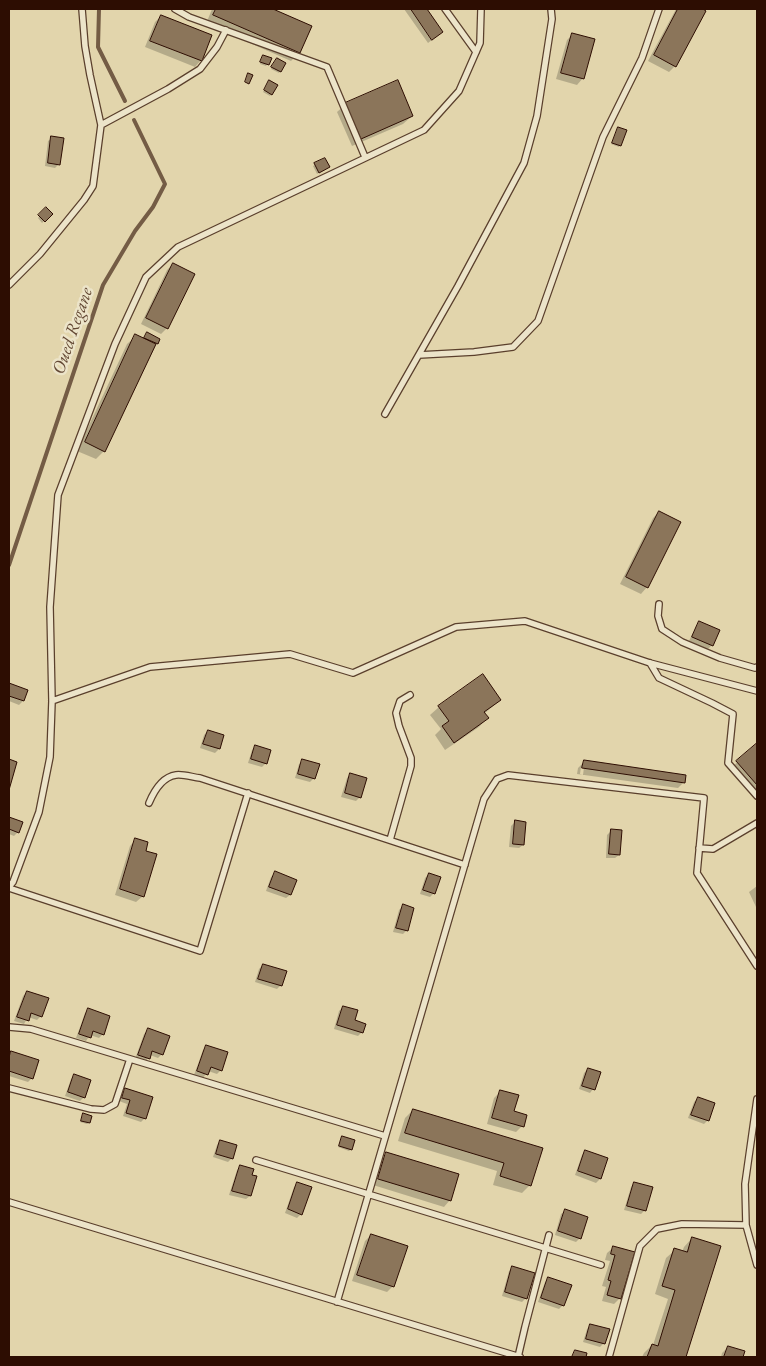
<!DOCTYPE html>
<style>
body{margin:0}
#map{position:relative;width:766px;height:1366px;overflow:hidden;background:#e2d5ac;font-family:"EB Garamond",serif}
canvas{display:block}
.frame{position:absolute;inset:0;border:10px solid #2d0d02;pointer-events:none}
</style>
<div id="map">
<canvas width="766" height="1366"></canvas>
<div class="frame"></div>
</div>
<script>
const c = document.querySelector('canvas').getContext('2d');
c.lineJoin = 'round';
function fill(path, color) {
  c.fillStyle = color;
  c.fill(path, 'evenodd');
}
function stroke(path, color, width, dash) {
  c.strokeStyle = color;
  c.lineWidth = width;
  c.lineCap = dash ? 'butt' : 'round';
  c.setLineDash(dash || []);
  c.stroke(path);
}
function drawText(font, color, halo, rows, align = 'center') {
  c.font = font + ' "EB Garamond",serif';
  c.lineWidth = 5;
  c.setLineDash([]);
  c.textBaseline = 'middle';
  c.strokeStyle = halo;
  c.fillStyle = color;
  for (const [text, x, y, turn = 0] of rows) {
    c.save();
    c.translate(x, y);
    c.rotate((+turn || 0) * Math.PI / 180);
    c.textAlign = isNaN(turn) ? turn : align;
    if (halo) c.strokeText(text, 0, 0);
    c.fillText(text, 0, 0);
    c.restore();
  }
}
const shadow = new Path2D(`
 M 212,9 L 270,9 L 311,26 L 299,53 L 291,61 L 206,24 Z
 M 404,9 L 426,9 L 442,32 L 428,43 Z
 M 676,9 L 700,9 L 705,11 L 675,66 L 669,72 L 648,61 Z
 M 161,16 L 201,60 L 195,67 L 145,47 L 155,22 Z
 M 573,34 L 583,78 L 577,85 L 556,79 L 567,40 Z
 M 263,56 L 270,59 L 266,66 L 260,64 Z
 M 275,61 L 280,71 L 279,73 L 271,69 Z
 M 268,83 L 271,94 L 270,96 L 263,92 Z
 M 346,104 L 412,116 L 403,124 L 352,146 L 337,112 Z
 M 618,128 L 620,145 L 619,147 L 611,144 Z
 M 52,138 L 59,164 L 55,168 L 45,166 L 48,141 Z
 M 325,159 L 329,167 L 317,174 L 313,166 Z
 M 46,209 L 51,214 L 42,223 L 38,218 Z
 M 173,264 L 167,328 L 161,334 L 141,324 L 167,270 Z
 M 147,334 L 159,339 L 104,451 L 96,459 L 77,451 L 127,344 L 136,336 L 143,339 Z
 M 659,512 L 680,522 L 647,587 L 641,594 L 620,584 L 653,518 Z
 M 700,622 L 712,645 L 708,649 L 689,641 L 696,626 Z
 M 483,676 L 500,700 L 484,714 L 487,718 L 479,727 L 445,750 L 435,735 L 441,729 L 430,715 L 439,707 Z
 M 9,684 L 27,691 L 23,701 L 19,705 L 9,701 Z
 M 208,731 L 223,736 L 219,749 L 215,753 L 200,748 L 204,735 Z
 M 757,744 L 757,798 L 731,768 Z
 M 256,746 L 266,763 L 262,767 L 248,763 L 252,750 Z
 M 303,761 L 314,778 L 310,782 L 295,778 L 299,764 Z
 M 584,762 L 684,782 L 678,788 L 577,774 L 578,768 ZM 581,767 L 584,767 L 583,775 L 580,774 Z
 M 351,774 L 360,797 L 356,801 L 341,797 L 347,778 Z
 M 9,818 L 22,823 L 18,832 L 14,836 L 9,834 Z
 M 515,822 L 523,845 L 519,848 L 509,847 L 511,826 Z
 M 611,831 L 619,855 L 615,858 L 606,858 L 607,835 Z
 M 136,839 L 144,852 L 143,896 L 136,902 L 115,895 L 130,846 Z
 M 275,873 L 290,895 L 286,898 L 266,891 L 271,877 Z
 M 429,874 L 434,893 L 430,897 L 420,894 L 425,878 Z
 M 757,886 L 757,907 L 756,907 L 749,892 Z
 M 403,906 L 407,930 L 403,934 L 393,932 L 399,910 Z
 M 263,965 L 281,985 L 277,989 L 255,982 L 259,969 Z
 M 27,992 L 41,1016 L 37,1020 L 28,1017 L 24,1024 L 14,1021 L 23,996 Z
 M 343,1007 L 362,1032 L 358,1036 L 334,1029 L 339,1011 Z
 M 89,1009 L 103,1034 L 99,1038 L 90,1035 L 86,1041 L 76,1038 L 85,1013 Z
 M 148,1030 L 162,1054 L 158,1058 L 150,1055 L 145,1062 L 135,1059 L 144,1034 Z
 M 207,1046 L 221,1070 L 217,1074 L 208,1071 L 203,1078 L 194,1075 L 203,1050 Z
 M 11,1052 L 32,1078 L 28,1082 L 9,1076 L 9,1055 Z
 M 588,1069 L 593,1089 L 590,1093 L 579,1089 L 584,1073 Z
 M 75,1075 L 84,1097 L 80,1101 L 65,1096 L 71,1079 Z
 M 126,1089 L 145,1118 L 141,1122 L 123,1116 L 127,1104 L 119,1101 L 122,1093 Z
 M 500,1092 L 522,1126 L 516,1132 L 487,1124 L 494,1098 Z
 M 698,1098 L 708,1120 L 704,1124 L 688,1118 L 694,1102 Z
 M 413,1110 L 541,1149 L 530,1185 L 522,1193 L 493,1185 L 497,1171 L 398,1141 L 405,1118 Z
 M 83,1115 L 89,1123 L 87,1124 L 80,1122 Z
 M 342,1137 L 351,1149 L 349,1151 L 338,1147 Z
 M 220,1141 L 232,1158 L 228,1162 L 213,1157 L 217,1145 Z
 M 585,1151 L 607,1158 L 600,1179 L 596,1183 L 575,1175 L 582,1155 Z
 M 387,1154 L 450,1200 L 444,1207 L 373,1185 L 380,1160 Z
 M 241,1166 L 251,1175 L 250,1196 L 246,1199 L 229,1195 L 237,1170 Z
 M 298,1183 L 301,1214 L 297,1218 L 285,1213 L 294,1187 Z
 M 634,1183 L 651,1188 L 644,1211 L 641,1214 L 624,1210 L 631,1187 Z
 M 565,1211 L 580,1238 L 576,1242 L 555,1235 L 561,1214 Z
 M 371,1235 L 393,1286 L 387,1292 L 352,1281 L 365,1241 Z
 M 692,1238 L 720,1247 L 685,1357 L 642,1357 L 644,1353 L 652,1345 L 653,1345 L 668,1299 L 655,1294 L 666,1258 L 675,1250 L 682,1252 L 684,1247 Z
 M 614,1247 L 634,1253 L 620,1298 L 614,1304 L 602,1301 L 606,1287 L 602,1286 L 610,1261 L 605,1260 L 607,1253 Z
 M 513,1268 L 526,1298 L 522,1302 L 502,1296 L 509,1271 Z
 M 549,1278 L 563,1305 L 559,1309 L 538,1302 L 545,1282 Z
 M 591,1325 L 604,1343 L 600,1347 L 583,1342 L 587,1329 Z
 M 728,1347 L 744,1352 L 742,1357 L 721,1357 L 722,1353 Z`);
const stream = new Path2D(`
 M 99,9 L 98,47 L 125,101
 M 9,565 L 103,285 L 135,231 L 153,207 L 165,184 L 134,120`);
const building = new Path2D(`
 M 216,9 L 273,9 L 312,26 L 300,53 L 213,15 Z
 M 411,9 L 427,9 L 443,32 L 432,40 Z
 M 678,9 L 703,9 L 706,11 L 676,67 L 654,55 Z
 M 161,15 L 212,35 L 202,61 L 150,41 Z
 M 572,33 L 595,39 L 584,79 L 561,73 Z
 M 263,55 L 272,58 L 269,65 L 260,62 Z
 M 277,58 L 286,63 L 281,72 L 271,67 Z
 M 248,73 L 253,75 L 249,84 L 245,82 Z
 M 269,80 L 278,85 L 272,95 L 264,90 Z
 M 398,80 L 413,116 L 361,139 L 345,103 Z
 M 618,127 L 627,130 L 621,146 L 612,143 Z
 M 51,136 L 64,138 L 60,165 L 48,163 Z
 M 325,158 L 330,167 L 319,173 L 314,163 Z
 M 46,207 L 53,214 L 45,222 L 38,215 Z
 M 173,263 L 195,274 L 168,329 L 146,318 Z
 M 147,332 L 160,339 L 158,344 L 144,338 Z
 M 135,334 L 156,344 L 105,452 L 85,442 Z
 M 659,511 L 681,522 L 648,588 L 626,577 Z
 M 699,621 L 720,630 L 713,646 L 692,637 Z
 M 483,674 L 501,700 L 484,712 L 489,718 L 454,743 L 442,726 L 449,721 L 438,706 Z
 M 9,683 L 28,690 L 24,701 L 9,696 Z
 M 208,730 L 224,735 L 220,749 L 203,744 Z
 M 757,743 L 757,785 L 736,761 Z
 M 255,745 L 271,750 L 267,764 L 251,759 Z
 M 9,759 L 17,762 L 9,790 Z
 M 302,759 L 320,764 L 315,779 L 298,774 Z
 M 584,760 L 686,775 L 685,783 L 582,768 Z
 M 350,773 L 367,778 L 361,798 L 345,793 Z
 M 9,817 L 23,822 L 19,833 L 9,829 Z
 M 515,820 L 526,822 L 524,845 L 513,844 Z
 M 611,829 L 622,830 L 620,855 L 609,854 Z
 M 135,838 L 148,842 L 146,851 L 157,854 L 144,897 L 120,889 Z
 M 275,871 L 297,880 L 291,895 L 269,887 Z
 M 429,873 L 441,877 L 435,894 L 423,890 Z
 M 403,904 L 414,908 L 408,931 L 396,928 Z
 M 263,964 L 287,971 L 282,986 L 258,979 Z
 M 27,991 L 49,998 L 42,1017 L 31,1013 L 29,1021 L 17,1017 Z
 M 343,1006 L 358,1010 L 355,1020 L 366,1024 L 363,1033 L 337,1025 Z
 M 88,1008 L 110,1016 L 104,1035 L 93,1031 L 91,1038 L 79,1034 Z
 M 148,1028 L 170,1036 L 163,1055 L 152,1051 L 150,1059 L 138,1055 Z
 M 206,1045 L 228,1052 L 222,1071 L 211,1067 L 208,1075 L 197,1071 Z
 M 11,1051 L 39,1060 L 33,1079 L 9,1071 L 9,1058 Z
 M 588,1068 L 601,1072 L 595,1090 L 582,1086 Z
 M 74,1074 L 91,1080 L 85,1098 L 68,1092 Z
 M 125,1088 L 153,1097 L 146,1119 L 126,1113 L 130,1100 L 122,1098 Z
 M 500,1090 L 519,1095 L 514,1111 L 527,1115 L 524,1127 L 492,1118 Z
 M 698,1097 L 715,1103 L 709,1121 L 691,1115 Z
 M 413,1109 L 543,1148 L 531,1186 L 500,1176 L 504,1163 L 405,1133 Z
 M 83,1113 L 92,1116 L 90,1123 L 81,1121 Z
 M 342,1136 L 355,1140 L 352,1150 L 339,1146 Z
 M 220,1140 L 237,1145 L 233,1159 L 216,1154 Z
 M 585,1150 L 608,1158 L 601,1179 L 578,1171 Z
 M 386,1152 L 459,1174 L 451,1201 L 378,1179 Z
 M 240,1165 L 254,1169 L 252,1175 L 257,1176 L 251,1196 L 232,1191 Z
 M 297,1182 L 312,1187 L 302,1215 L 288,1209 Z
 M 634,1182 L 653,1187 L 646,1211 L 627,1206 Z
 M 565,1209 L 588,1217 L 581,1239 L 558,1231 Z
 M 371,1234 L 408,1246 L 394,1287 L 357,1275 Z
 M 692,1237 L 721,1246 L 686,1357 L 647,1357 L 652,1344 L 658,1346 L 675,1290 L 662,1286 L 674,1248 L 687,1252 Z
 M 613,1246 L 635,1252 L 621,1299 L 607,1295 L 611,1281 L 608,1280 L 615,1255 L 611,1254 Z
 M 512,1266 L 535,1273 L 527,1299 L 505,1292 Z
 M 548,1277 L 572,1285 L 564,1306 L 541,1298 Z
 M 590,1324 L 610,1329 L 605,1344 L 586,1339 Z
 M 728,1346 L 745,1351 L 743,1357 L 724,1357 Z
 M 575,1350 L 587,1353 L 586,1357 L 572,1357 Z`);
const lane = new Path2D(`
 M 175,9 L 189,17 L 327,67 L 365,157
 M 445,9 L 476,52
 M 101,125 L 168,89 L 200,69 L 217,47 L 226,30
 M 9,285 L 40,254 L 84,200 L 93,186 L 101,125 L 90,75 L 85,46 L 82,9
 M 419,355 L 474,352 L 513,347 L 538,321 L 603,137 L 642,58 L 659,9
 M 385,414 L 458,286 L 524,163 L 537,116 L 552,19 L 551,9
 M 659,604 L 658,616 L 662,629 L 682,642 L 720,658 L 755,668 L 757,667
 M 650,663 L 659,678 L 712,703 L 733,714 L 728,763 L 757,796
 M 52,701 L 150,667 L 290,654 L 353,673 L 456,627 L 525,621 L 650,663 L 757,691
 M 149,803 C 154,791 162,777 176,775 C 183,774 192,777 200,778 L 465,865
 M 390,840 L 411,766 L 411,758 L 399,726 L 396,713 L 400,701 L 410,695
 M 699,848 L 713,849 L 757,823
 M 9,887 L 13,882 L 39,812 L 50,757 L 52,701 L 50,607 L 58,495 L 115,344 L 146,277 L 178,247 L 424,130 L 459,91 L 480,43 L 481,9
 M 9,888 L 200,951 L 248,793
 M 9,1027 L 31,1029 L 385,1136
 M 9,1088 L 91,1109 L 104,1110 L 115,1104 L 130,1059
 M 757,1099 L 745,1184 L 746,1225 L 757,1265
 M 256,1160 L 601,1265
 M 9,1202 L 520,1357
 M 337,1302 L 484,799 L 497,779 L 508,775 L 704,798 L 697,873 L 757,966
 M 518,1357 L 525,1327 L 549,1235
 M 609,1357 L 640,1246 L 657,1229 L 682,1224 L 746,1225`);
const waterNames = [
 ["Oued Regane",73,331,-71]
];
fill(shadow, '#0003');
stroke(stream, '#745c45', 4);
fill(building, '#8b755a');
stroke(building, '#2d0d02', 1);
stroke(lane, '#5a3f2c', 8);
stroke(lane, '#ece4c9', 5.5);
drawText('italic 18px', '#634834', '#ece4c9', waterNames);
</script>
